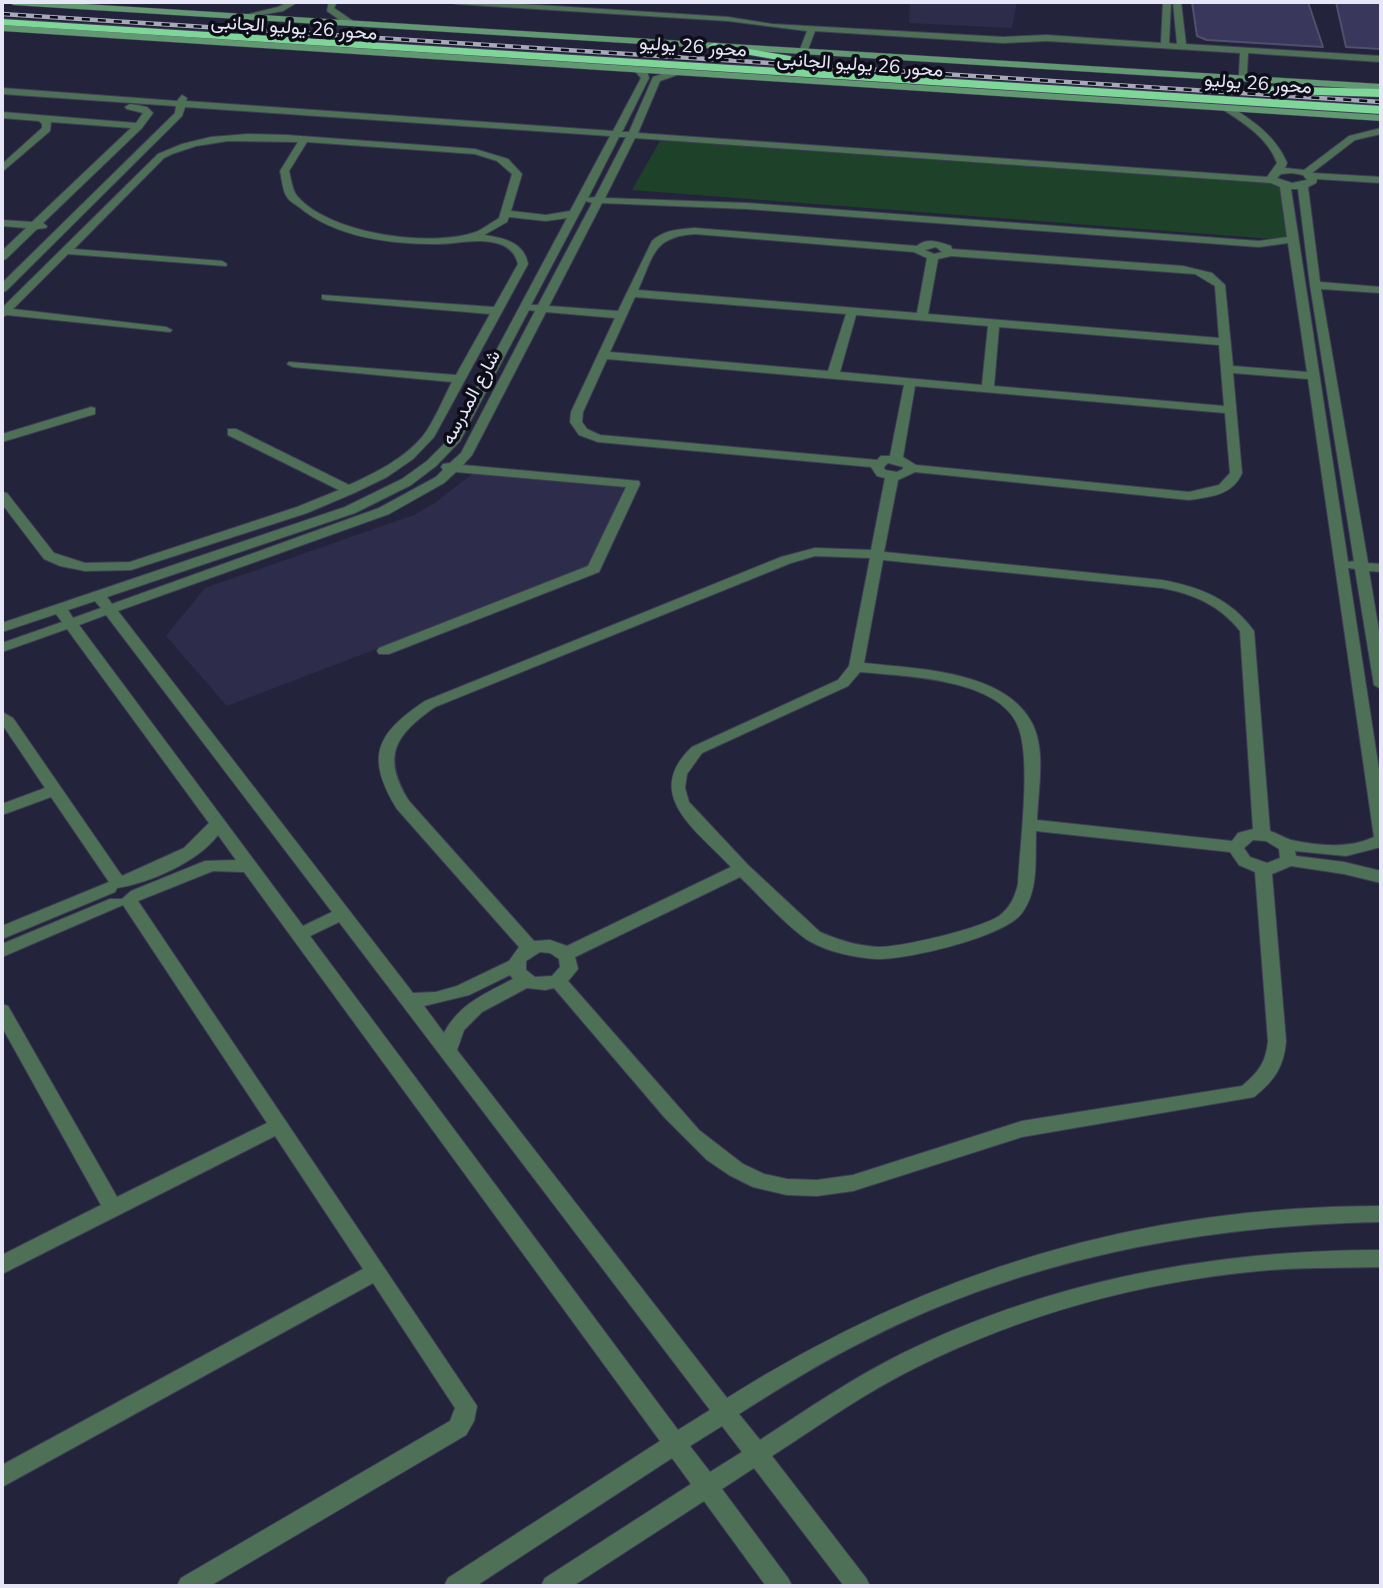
<!DOCTYPE html>
<meta charset="utf-8">
<style>
body{margin:0}
#map{position:relative;width:1383px;height:1588px;overflow:hidden;background:#24233c;font-family:"Nunito Sans",sans-serif}
canvas{display:block}
.frame{position:absolute;inset:0;border:4px solid #e6e6f6;pointer-events:none}
</style>
<div id="map">
<canvas width="1383" height="1588"></canvas>
<div class="frame"></div>
</div>
<script>
const c = document.querySelector('canvas').getContext('2d');
c.lineJoin = 'round';
function fill(path, color) {
  c.fillStyle = color;
  c.fill(path, 'evenodd');
}
function stroke(path, color, width, dash) {
  c.strokeStyle = color;
  c.lineWidth = width;
  c.lineCap = dash ? 'butt' : 'round';
  c.setLineDash(dash || []);
  c.stroke(path);
}
function drawText(font, color, halo, rows, align = 'center') {
  c.font = font + ' "Nunito Sans",Vazirmatn,sans-serif';
  c.lineWidth = 7;
  c.setLineDash([]);
  c.textBaseline = 'middle';
  c.strokeStyle = halo;
  c.fillStyle = color;
  for (const [text, x, y, turn = 0] of rows) {
    c.save();
    c.translate(x, y);
    c.rotate((+turn || 0) * Math.PI / 180);
    c.textAlign = isNaN(turn) ? turn : align;
    if (halo) c.strokeText(text, 0, 0);
    c.fillText(text, 0, 0);
    c.restore();
  }
}
const built = new Path2D(`
 M 910,2 L 1017,2 L 1012,28 L 909,23 Z
 M 476,471 L 624,487 L 591,567 L 227,706 L 166,636 L 205,588 L 414,515 L 436,502 Z`);
const green = new Path2D(`
 M 661,139 L 1288,184 L 1299,241 L 632,190 Z`);
const building = new Path2D(`
 M 1192,2 L 1308,2 L 1323,47 L 1207,40 L 1197,36 Z
 M 1336,2 L 1381,2 L 1381,49 L 1346,47 Z`);
const street = new Path2D(`
 M 288,2 L 298,2 L 283,11 L 245,18 L 241,16 L 278,7 Z
 M 329,2 L 337,2 L 334,8 L 353,21 L 353,25 L 347,25 L 327,11 Z
 M 452,2 L 491,2 L 728,17 L 772,24 L 1003,37 L 1047,35 L 1161,43 L 1163,2 L 1171,2 L 1169,43 L 1177,44 L 1173,2 L 1181,2 L 1186,44 L 1381,56 L 1381,62 L 1248,53 L 1247,74 L 1254,80 L 1250,83 L 1239,75 L 1240,53 L 1047,41 L 1003,43 L 815,31 L 807,52 L 803,55 L 799,52 L 807,31 L 728,21 L 456,4 Z
 M 637,66 L 647,71 L 649,78 L 622,132 L 629,132 L 653,77 L 677,69 L 681,72 L 680,74 L 660,81 L 638,133 L 1267,177 L 1277,163 C 1268,138 1244,123 1222,109 L 1222,105 L 1228,105 C 1252,120 1276,136 1287,163 L 1285,168 L 1304,170 L 1349,136 L 1381,128 L 1381,134 L 1355,140 L 1312,173 L 1381,177 L 1381,183 L 1317,179 L 1316,183 L 1308,187 L 1320,282 L 1381,287 L 1381,293 L 1321,289 L 1368,563 L 1381,564 L 1381,572 L 1369,571 L 1381,643 L 1381,689 L 1374,685 L 1355,569 L 1348,568 L 1381,783 L 1381,847 L 1346,856 L 1295,851 L 1296,856 L 1344,862 L 1381,871 L 1381,883 L 1344,874 L 1291,866 L 1272,874 L 1286,1041 C 1284,1067 1274,1081 1254,1097 L 1022,1137 L 853,1191 L 817,1196 L 787,1195 L 753,1187 L 729,1175 L 707,1160 L 665,1118 L 554,988 L 545,990 L 527,988 L 482,1012 L 464,1030 L 457,1050 L 727,1398 C 931,1270 1140,1206 1381,1206 L 1381,1222 C 1203,1225 1028,1258 868,1339 C 823,1361 781,1387 739,1414 L 760,1440 C 806,1410 851,1379 901,1354 C 1051,1280 1215,1250 1381,1250 L 1381,1267 C 1340,1268 1300,1267 1259,1271 C 1141,1282 1024,1314 917,1367 C 866,1392 820,1425 772,1456 L 866,1578 L 870,1586 L 844,1586 L 754,1468 L 722,1489 L 788,1578 L 792,1586 L 766,1586 L 704,1501 L 573,1586 L 541,1586 L 545,1578 L 691,1484 L 672,1458 L 476,1586 L 444,1586 L 448,1578 L 660,1441 L 244,872 L 213,871 L 138,901 L 477,1406 L 474,1421 L 466,1435 L 210,1586 L 177,1586 L 181,1578 L 450,1421 L 455,1408 L 373,1283 L 2,1487 L 2,1465 L 363,1269 L 275,1136 L 2,1274 L 2,1255 L 101,1205 L 2,1027 L 2,1004 L 8,1006 L 117,1197 L 267,1123 L 123,905 L 2,957 L 2,944 L 110,899 L 122,899 L 131,891 L 205,861 L 236,860 L 218,835 C 198,862 149,883 117,888 L 115,892 L 2,939 L 2,926 L 109,882 L 51,797 L 2,815 L 2,804 L 45,788 L 2,724 L 2,712 L 13,718 L 122,876 L 184,848 L 209,823 L 67,629 L 2,652 L 2,643 L 62,622 L 56,614 L 2,632 L 2,623 L 345,507 L 402,479 L 427,461 L 449,439 L 567,218 L 546,221 L 509,217 L 507,222 L 484,235 C 504,238 524,242 528,264 L 434,437 L 413,459 L 387,477 L 354,493 L 307,513 L 131,570 L 85,571 L 60,566 L 44,559 L 2,504 L 2,492 L 7,493 L 54,553 L 85,563 L 130,562 L 297,507 L 339,490 L 228,435 L 228,429 L 236,429 L 349,485 C 375,473 404,459 423,436 C 435,420 443,399 452,382 L 293,367 L 287,364 L 289,362 L 456,375 L 490,314 L 326,300 L 322,299 L 322,295 L 494,307 L 518,264 C 515,252 508,246 496,243 C 475,238 458,244 437,244 C 391,244 336,238 299,207 C 295,204 289,201 287,197 C 282,190 282,178 280,171 L 298,142 L 228,141 L 196,146 L 172,154 L 164,158 L 74,249 L 222,261 L 227,264 L 226,266 L 68,254 L 13,309 L 166,327 L 172,330 L 170,332 L 7,315 L 2,317 L 2,308 L 158,154 L 182,144 L 211,137 L 248,134 L 287,135 L 475,149 L 508,159 L 522,174 L 511,211 L 546,215 L 570,211 L 610,136 L 185,107 L 182,116 L 6,291 L 2,292 L 2,283 L 175,113 L 176,106 L 2,94 L 2,88 L 177,101 L 182,95 L 187,98 L 186,101 L 613,131 L 641,78 L 633,69 ZM 619,137 L 626,137 L 595,197 L 588,198 ZM 635,138 L 1271,183 L 1280,187 L 1287,237 L 1259,241 L 747,203 L 605,198 ZM 307,142 L 475,154 L 497,161 L 512,174 L 499,218 C 491,223 483,229 476,232 C 431,248 329,234 297,196 C 292,190 291,178 289,171 ZM 1292,173 L 1303,175 L 1307,180 L 1292,183 L 1277,178 L 1281,174 ZM 1291,189 L 1298,189 L 1310,285 L 1354,561 L 1348,562 ZM 586,201 L 592,203 L 538,305 L 531,305 ZM 602,203 L 747,209 L 1259,247 L 1288,243 L 1307,372 L 1233,366 L 1225,285 L 1212,273 L 1183,266 L 952,249 L 951,246 C 940,242 926,237 917,246 L 695,228 C 679,229 664,230 652,241 L 618,311 L 549,306 ZM 695,234 L 914,252 L 927,258 L 917,313 L 638,290 C 654,256 652,237 695,234 ZM 936,247 L 942,252 L 934,254 L 925,250 ZM 951,256 L 1195,274 L 1215,286 L 1219,338 L 928,314 L 938,259 ZM 635,297 L 846,314 L 828,371 L 610,352 ZM 529,310 L 535,311 L 461,453 L 450,463 L 443,464 L 441,467 L 443,470 L 436,477 L 379,508 L 112,604 L 107,597 L 355,513 L 411,485 L 436,466 L 460,441 ZM 546,312 L 615,318 L 571,412 L 570,422 L 579,435 L 598,442 L 871,467 L 877,476 L 885,478 L 871,550 L 815,548 L 781,557 L 425,701 C 376,734 365,756 397,809 L 519,947 L 509,961 L 457,986 L 436,992 L 413,993 L 118,611 L 389,514 L 444,483 L 456,472 L 626,487 L 588,566 L 379,648 L 377,651 L 379,654 L 389,654 L 599,572 L 640,484 L 639,481 L 463,465 L 472,455 ZM 856,315 L 988,326 L 982,385 L 840,372 ZM 999,327 L 1219,345 L 1224,406 L 994,386 ZM 607,359 L 904,385 L 890,456 L 881,456 L 877,460 L 600,435 L 587,429 L 582,422 L 583,412 ZM 1233,373 L 1308,379 L 1374,837 C 1349,849 1318,846 1291,840 C 1284,838 1277,833 1270,831 L 1254,631 C 1231,599 1200,587 1162,580 L 884,552 L 898,480 L 915,472 L 1189,500 C 1210,497 1233,495 1242,473 ZM 915,386 L 1225,413 L 1230,473 L 1219,485 L 1189,492 L 916,465 L 903,457 ZM 888,463 L 903,467 L 903,469 L 897,472 L 885,470 L 884,467 ZM 815,556 L 870,558 L 849,666 L 838,680 L 692,747 C 641,795 698,831 731,867 L 567,946 L 550,940 L 534,941 L 409,801 C 381,756 395,735 435,707 L 791,563 ZM 883,560 L 1162,588 C 1193,594 1220,605 1240,631 L 1253,829 L 1238,833 L 1232,841 L 1037,820 C 1038,791 1046,752 1033,725 C 1007,670 916,669 864,663 ZM 95,601 L 101,608 L 73,618 L 68,610 ZM 106,615 L 332,912 L 303,926 L 79,625 ZM 860,672 C 903,676 1003,678 1019,729 C 1031,764 1020,844 1018,884 C 1015,897 1010,908 999,916 C 979,929 902,947 878,947 C 858,946 838,940 820,932 L 748,865 L 689,802 L 685,788 L 687,774 L 702,753 L 848,686 ZM 1036,831 L 1230,852 L 1239,865 L 1255,872 L 1268,1041 C 1266,1062 1259,1072 1242,1086 L 1022,1121 L 853,1175 L 817,1180 L 787,1179 L 764,1174 L 743,1164 L 699,1130 L 568,981 L 578,969 L 575,957 L 740,877 C 758,894 791,931 811,942 C 829,952 856,958 877,959 C 906,960 1005,937 1022,913 C 1039,890 1035,859 1036,831 ZM 1253,840 L 1266,841 L 1279,849 L 1280,858 L 1267,863 L 1250,857 L 1244,848 ZM 339,922 L 710,1410 L 678,1430 L 310,936 ZM 540,952 L 550,953 L 559,959 L 560,967 L 552,976 L 535,977 L 526,970 L 526,961 ZM 510,975 L 513,979 C 486,993 459,1004 444,1033 L 424,1006 L 469,995 ZM 722,1426 L 742,1452 L 710,1472 L 690,1446 Z
 M 130,104 L 147,107 L 153,113 L 142,128 L 43,223 L 47,226 L 46,228 L 37,229 L 6,259 L 2,260 L 2,251 L 26,228 L 2,226 L 2,220 L 32,222 L 131,128 L 51,122 L 50,131 L 2,172 L 2,164 L 42,128 L 42,124 L 39,121 L 2,118 L 2,112 L 136,123 L 143,113 L 127,109 L 125,107 Z
 M 91,407 L 95,408 L 95,414 L 2,442 L 2,434 Z`);
const secondary = new Path2D(`
 M 9,2 L 52,2 L 1381,84 L 1381,90 L 13,5 Z
 M 2,25 L 1381,115 L 1381,121 L 2,31 Z`);
const highway = new Path2D(`
 M 2,19 L 1381,106 L 1381,114 L 2,25 Z
 M 714,43 L 790,56 L 796,59 L 790,62 L 710,48 L 708,46 Z
 M 1259,86 L 1381,89 L 1381,97 L 1255,93 L 1255,87 Z`);
const rail = new Path2D(`
 M 2,14 L 1381,102`);
const farStreetnames = [
 ["محور 26 يوليو الجانبى",294,29,4],
 ["محور 26 يوليو",693,48,4],
 ["محور 26 يوليو الجانبى",860,66,4],
 ["محور 26 يوليو",1258,85,4],
 ["شارع المدرسه",472,398,-62]
];
fill(built, '#2e2c4b');
fill(green, '#1e4129');
fill(building, '#39375c');
stroke(building, '#50506b', 2);
stroke(street, '#3f3e56', 2);
stroke(secondary, '#3f3e56', 1);
stroke(highway, '#3f3e56', 2);
fill(street, '#4e7057');
fill(secondary, '#629972');
fill(highway, '#7ed799');
stroke(rail, '#a8a8bb', 4.5);
stroke(rail, '#0e0e19', 2.5, [8]);
drawText('19px', '#e6e6f6', '#0e0e19', farStreetnames);
</script>
